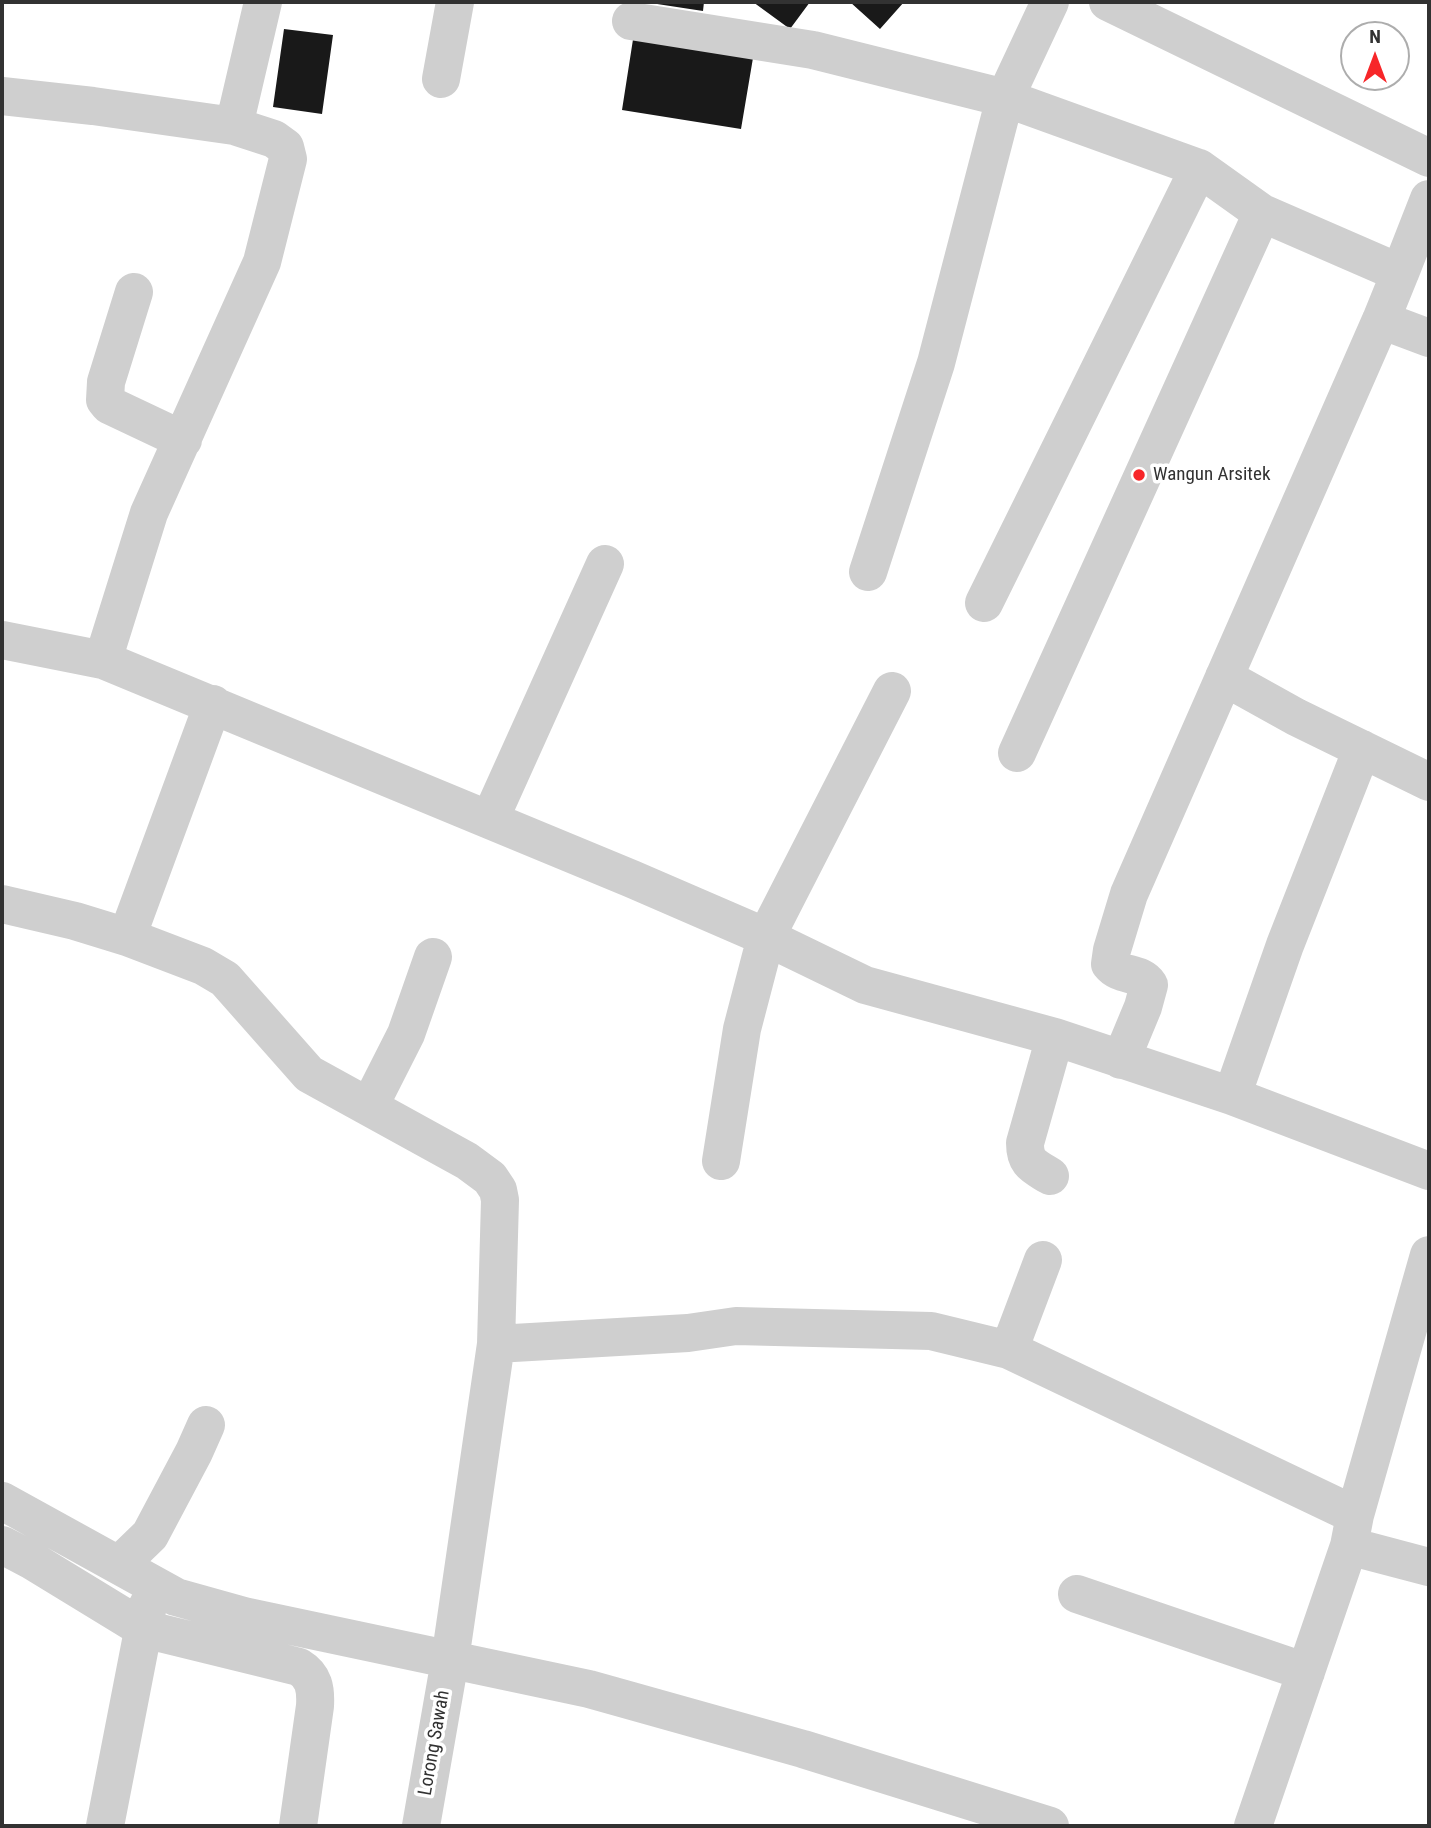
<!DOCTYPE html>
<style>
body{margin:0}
#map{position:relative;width:1431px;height:1828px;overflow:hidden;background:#fff;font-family:"Roboto Condensed",sans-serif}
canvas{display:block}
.frame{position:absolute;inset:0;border:4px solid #323232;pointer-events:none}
.north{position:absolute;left:1340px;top:21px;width:70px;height:70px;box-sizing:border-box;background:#fff;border:2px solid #adadad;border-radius:50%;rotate:0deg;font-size:19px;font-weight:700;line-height:28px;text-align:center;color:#323232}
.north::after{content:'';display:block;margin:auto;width:24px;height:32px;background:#f72629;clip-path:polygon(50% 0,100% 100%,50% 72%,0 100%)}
</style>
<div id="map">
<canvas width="1431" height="1828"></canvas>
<div class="frame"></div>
<div class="north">N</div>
</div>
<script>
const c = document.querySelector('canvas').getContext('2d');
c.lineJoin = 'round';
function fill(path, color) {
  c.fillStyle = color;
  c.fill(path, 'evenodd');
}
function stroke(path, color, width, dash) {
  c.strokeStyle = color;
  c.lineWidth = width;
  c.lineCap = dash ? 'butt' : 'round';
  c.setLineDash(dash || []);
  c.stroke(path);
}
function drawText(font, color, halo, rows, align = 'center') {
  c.font = font + ' "Roboto Condensed",sans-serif';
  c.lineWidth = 7;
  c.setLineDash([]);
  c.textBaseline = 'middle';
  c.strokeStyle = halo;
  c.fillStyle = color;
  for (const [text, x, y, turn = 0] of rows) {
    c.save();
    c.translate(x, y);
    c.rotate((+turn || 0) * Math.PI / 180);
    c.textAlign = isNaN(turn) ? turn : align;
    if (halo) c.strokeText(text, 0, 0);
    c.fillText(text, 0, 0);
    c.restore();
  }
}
const building = new Path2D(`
 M 644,2 L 704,2 L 703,11 Z
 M 753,2 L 810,2 L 790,29 Z
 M 850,2 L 904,2 L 880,29 Z
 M 284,29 L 333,35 L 322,114 L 273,107 Z
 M 634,33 L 754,52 L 741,129 L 622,110 Z`);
const minor = new Path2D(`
 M 1108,2 L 1429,158
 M 631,21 L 813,50 L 1005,98 L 1050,2
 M 441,79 L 455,2
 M 2,96 L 93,106 L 234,126
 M 134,292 L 106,382 L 105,400 L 109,405 L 183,440
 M 1381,320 L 1429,338
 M 868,572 L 936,363 L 1005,98 L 1199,168
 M 984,603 L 1199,168 L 1262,213 L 1400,273 L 1429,199
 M 2,640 L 103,660 L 632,879 L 766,937 L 865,985 L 1055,1037 L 1232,1096
 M 103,660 L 149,513 L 262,262 L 288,159 L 285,147 L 274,139 L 234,126 L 263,2
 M 1224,677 L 1296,717 L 1429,782
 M 1362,749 L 1285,945 L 1232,1096 L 1429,1171
 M 1017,753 L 1262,213
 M 490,819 L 605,564
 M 2,904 L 75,921 L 127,937 L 203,966 L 225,979 L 309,1074 L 467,1161 L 490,1178 L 498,1190 L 500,1200 L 496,1344 L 450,1660 L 421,1826
 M 127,937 L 213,704
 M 1121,1060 L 1143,1007 L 1149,985 C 1140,971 1120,977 1110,964 L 1112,950 L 1129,894 L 1381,320 L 1400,273
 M 369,1107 L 406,1034 L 433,957
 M 721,1161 L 742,1029 L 766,937 L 892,691
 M 1050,1176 C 1034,1166 1025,1164 1025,1143 L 1055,1037
 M 496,1344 L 688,1333 L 736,1326 L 931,1331 L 1009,1350 L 1355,1515
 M 1009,1350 L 1043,1260
 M 2,1501 L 176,1597 L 244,1616 L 589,1689 L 803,1749 L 1050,1826
 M 2,1545 L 31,1560 L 144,1629 L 299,1667 C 314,1676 316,1689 315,1706 L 298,1826
 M 1349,1546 L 1429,1567
 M 119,1565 L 150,1535 L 194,1452 L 206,1425
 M 1077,1594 L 1306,1672
 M 105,1826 L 148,1605
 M 1253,1826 L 1349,1546 L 1355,1515 L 1429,1255`);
const markers = [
 [1139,475,7,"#f72629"]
];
const poiNames = [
 ["Wangun Arsitek",1153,475]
];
const streetNames = [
 ["Lorong Sawah",435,1743,-80]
];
fill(building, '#191919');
stroke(minor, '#cfcfcf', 38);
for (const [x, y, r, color] of markers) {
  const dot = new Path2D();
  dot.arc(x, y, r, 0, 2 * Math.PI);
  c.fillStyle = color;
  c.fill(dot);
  stroke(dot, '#fff', 2.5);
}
drawText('19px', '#323232', '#fff', poiNames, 'left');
drawText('19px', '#323232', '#fff', streetNames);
</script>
